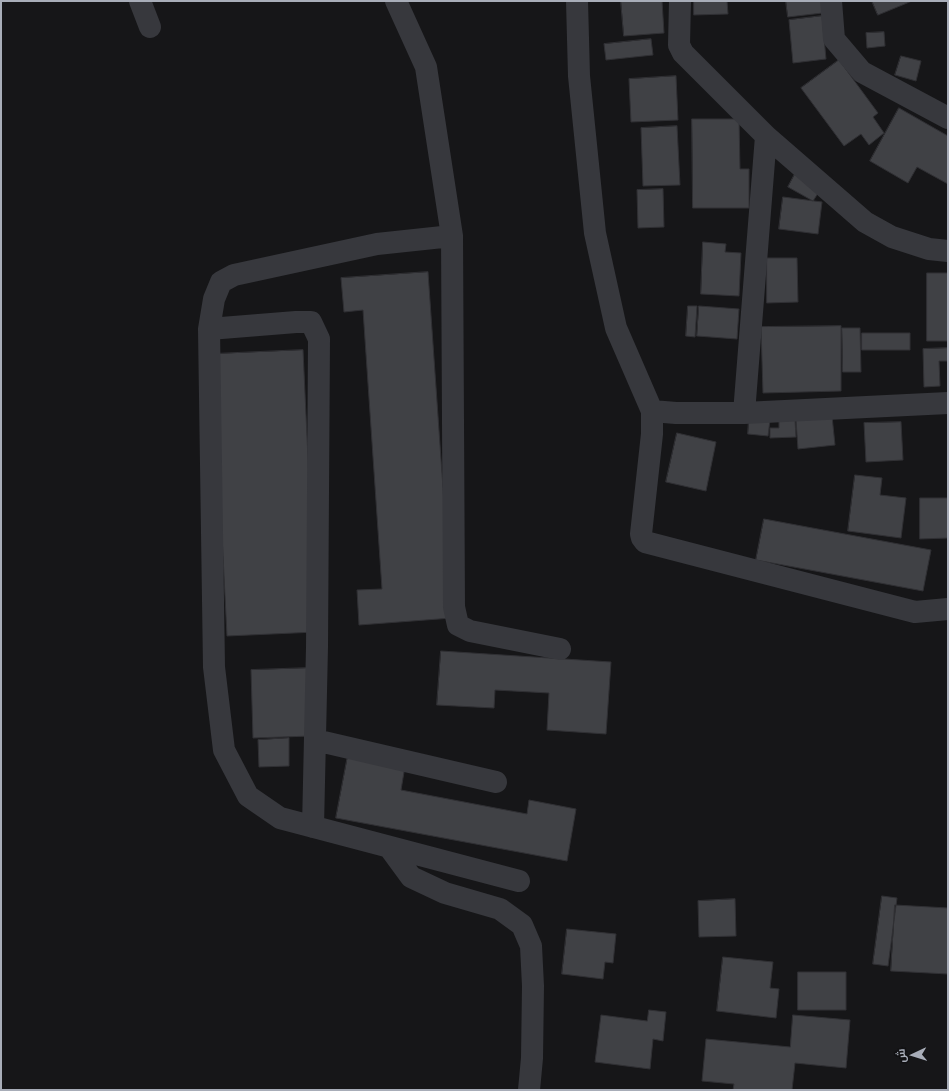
<!DOCTYPE html>
<meta charset="utf-8">
<style>
body{margin:0}
#map{position:relative;width:949px;height:1091px;overflow:hidden;background:#161618;font-family:Quicksand,Cairo,sans-serif}
canvas{display:block}
.frame{position:absolute;inset:0;border:2px solid #a8adb8;pointer-events:none}
.north{position:absolute;left:893px;top:1035px;width:40px;height:40px;-webkit-text-stroke:3px #111113;paint-order:stroke;rotate:266deg;font-size:11px;font-weight:700;line-height:16px;text-align:center;color:#a8adb8}
.north::after{content:'';display:block;margin:auto;width:14px;height:18px;background:#a8adb8;clip-path:polygon(50% 0,100% 100%,50% 72%,0 100%)}
</style>
<div id="map">
<canvas width="949" height="1091"></canvas>
<div class="frame"></div>
<div class="north">ش</div>
</div>
<script>
const c = document.querySelector('canvas').getContext('2d');
c.lineJoin = 'round';
function fill(path, color) {
  c.fillStyle = color;
  c.fill(path, 'evenodd');
}
function stroke(path, color, width, dash) {
  c.strokeStyle = color;
  c.lineWidth = width;
  c.lineCap = dash ? 'butt' : 'round';
  c.setLineDash(dash || []);
  c.stroke(path);
}
const building = new Path2D(`
 M 621,1 L 662,1 L 664,33 L 624,36 Z
 M 694,1 L 727,1 L 728,14 L 694,15 Z
 M 786,1 L 830,1 L 831,12 L 788,17 Z
 M 872,1 L 912,1 L 878,15 Z
 M 822,16 L 826,59 L 793,63 L 789,20 Z
 M 884,32 L 885,46 L 867,48 L 866,33 Z
 M 651,39 L 653,55 L 606,60 L 604,44 Z
 M 901,56 L 921,61 L 916,81 L 895,75 Z
 M 839,60 L 878,113 L 873,117 L 884,133 L 869,145 L 861,134 L 844,146 L 801,88 Z
 M 676,76 L 678,120 L 631,122 L 629,79 Z
 M 899,108 L 948,136 L 948,184 L 917,167 L 908,183 L 870,161 Z
 M 692,119 L 739,119 L 740,169 L 749,169 L 749,208 L 693,208 Z
 M 677,126 L 680,185 L 643,186 L 641,128 Z
 M 796,172 L 822,187 L 813,201 L 788,187 Z
 M 663,189 L 664,227 L 638,228 L 637,190 Z
 M 783,197 L 822,202 L 818,234 L 779,229 Z
 M 703,242 L 726,244 L 725,252 L 741,253 L 739,296 L 701,294 Z
 M 767,258 L 797,258 L 798,302 L 767,303 Z
 M 428,272 L 452,618 L 359,625 L 357,590 L 382,589 L 363,310 L 344,312 L 341,278 Z
 M 927,273 L 948,273 L 948,341 L 927,341 Z
 M 688,306 L 697,306 L 695,337 L 686,336 Z
 M 699,306 L 739,309 L 737,339 L 697,336 Z
 M 841,326 L 841,391 L 763,393 L 761,327 Z
 M 842,328 L 860,328 L 861,372 L 843,372 Z
 M 862,333 L 910,333 L 910,350 L 862,350 Z
 M 948,348 L 948,361 L 939,361 L 940,386 L 924,387 L 923,349 Z
 M 303,350 L 316,632 L 227,636 L 213,354 Z
 M 832,416 L 835,445 L 798,449 L 796,420 Z
 M 749,419 L 770,420 L 768,436 L 748,434 Z
 M 795,420 L 796,437 L 770,438 L 770,428 L 779,428 L 779,421 Z
 M 901,422 L 903,460 L 866,462 L 864,423 Z
 M 677,433 L 716,442 L 706,491 L 666,482 Z
 M 855,475 L 882,478 L 880,495 L 906,498 L 901,538 L 848,531 Z
 M 920,498 L 948,498 L 948,538 L 920,539 Z
 M 764,519 L 931,550 L 923,591 L 756,560 Z
 M 441,651 L 611,662 L 606,734 L 547,730 L 549,693 L 495,690 L 494,708 L 437,705 Z
 M 309,668 L 311,736 L 253,738 L 251,670 Z
 M 289,738 L 289,766 L 259,767 L 258,740 Z
 M 348,755 L 405,766 L 401,790 L 527,814 L 529,800 L 576,809 L 567,861 L 336,818 Z
 M 882,896 L 897,898 L 888,966 L 873,964 Z
 M 735,899 L 736,936 L 699,937 L 698,901 Z
 M 895,905 L 948,908 L 948,974 L 891,971 Z
 M 567,929 L 616,934 L 613,963 L 605,962 L 603,979 L 562,974 Z
 M 723,957 L 773,962 L 770,988 L 779,989 L 776,1018 L 717,1011 Z
 M 798,972 L 846,972 L 846,1010 L 798,1010 Z
 M 649,1010 L 666,1012 L 663,1041 L 653,1039 L 650,1069 L 595,1062 L 601,1015 L 647,1021 Z
 M 793,1015 L 850,1020 L 846,1068 L 795,1063 L 792,1090 L 733,1090 L 734,1084 L 702,1081 L 706,1039 L 790,1047 Z`);
const minor = new Path2D(`
 M 140,1 L 150,27
 M 396,1 L 426,67 L 452,236 L 454,607 L 458,625 L 470,631 L 560,649
 M 577,1 L 579,76 L 595,233 L 616,328 L 652,411 L 652,434 L 641,534 L 642,538 L 645,542 L 915,612 L 948,609
 M 680,1 L 679,45 L 683,53 L 766,136 L 865,222 L 892,237 L 929,249 L 948,251
 M 831,1 L 834,39 L 862,72 L 948,118
 M 452,236 L 377,244 L 234,275 L 221,282 L 214,299 L 209,329 L 214,667 L 224,750 L 248,796 L 280,818 L 519,881
 M 209,329 L 296,322 L 311,322 L 319,339 L 317,647 L 313,827
 M 652,411 L 676,413 L 744,413 L 948,403
 M 744,413 L 766,136
 M 315,740 L 496,782
 M 389,847 L 411,877 L 445,893 L 500,909 L 522,925 L 531,946 L 533,986 L 532,1058 L 529,1090`);
fill(building, '#404145');
stroke(building, '#303034', 1);
stroke(minor, '#37383d', 22);
</script>
